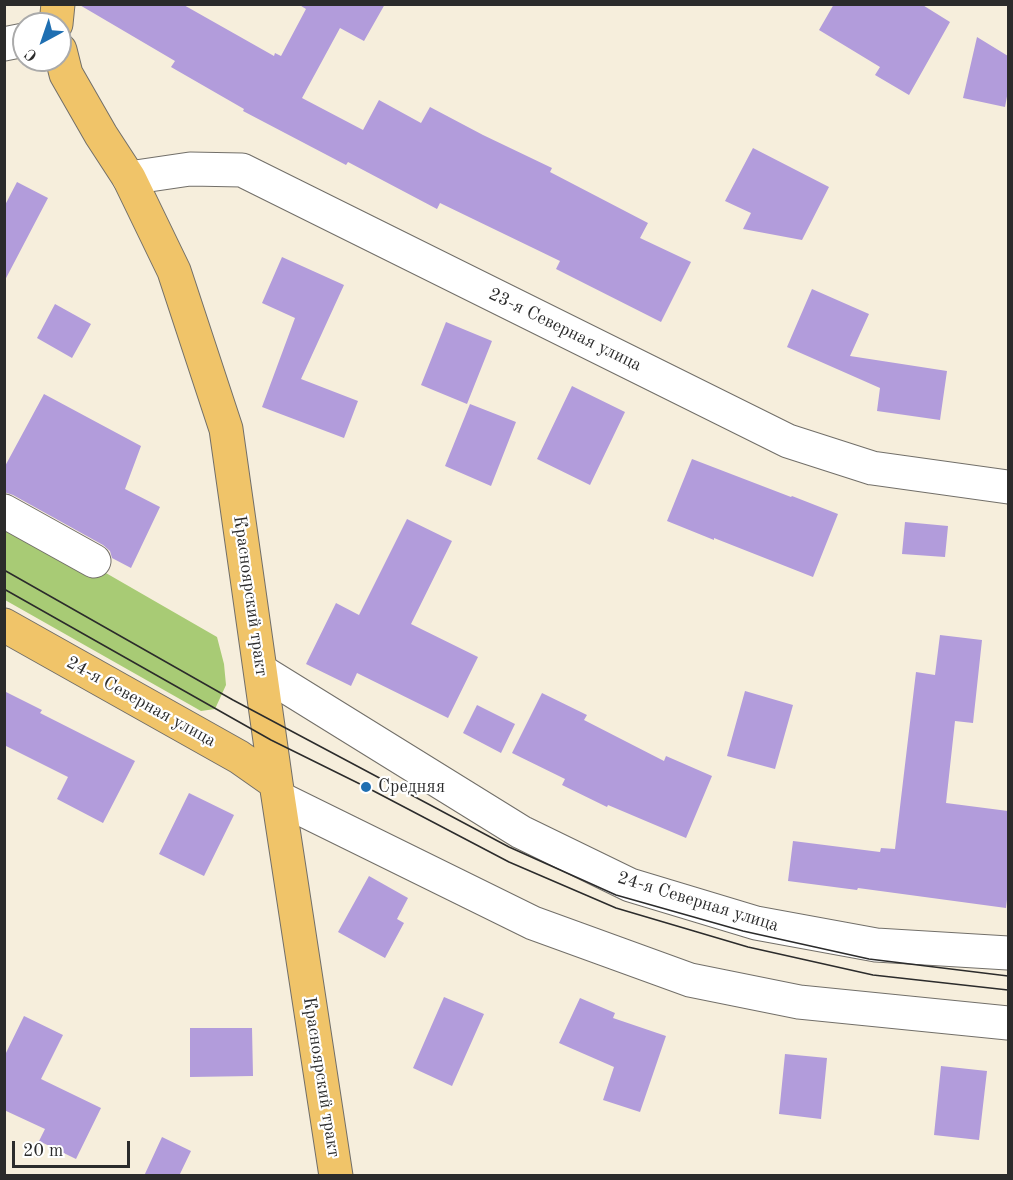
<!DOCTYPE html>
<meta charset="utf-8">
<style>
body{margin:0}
#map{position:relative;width:1013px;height:1180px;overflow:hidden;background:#f6eedc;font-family:"Old Standard TT",serif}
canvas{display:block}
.frame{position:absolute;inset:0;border:6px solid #2b2b2b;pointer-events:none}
.north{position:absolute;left:12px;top:12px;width:60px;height:60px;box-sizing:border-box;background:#fff;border:2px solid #aaa;border-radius:50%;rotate:220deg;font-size:16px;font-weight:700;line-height:24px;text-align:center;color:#2b2b2b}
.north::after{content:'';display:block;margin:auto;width:21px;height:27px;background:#1f6fb2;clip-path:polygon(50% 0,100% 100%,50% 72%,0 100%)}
.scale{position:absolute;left:12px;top:1141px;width:118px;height:27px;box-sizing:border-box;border:3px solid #2b2b2b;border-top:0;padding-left:8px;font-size:18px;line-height:21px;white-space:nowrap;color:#2b2b2b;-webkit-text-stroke:4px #fff;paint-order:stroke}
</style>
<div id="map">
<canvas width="1013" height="1180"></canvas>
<div class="frame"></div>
<div class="north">С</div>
<div class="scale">20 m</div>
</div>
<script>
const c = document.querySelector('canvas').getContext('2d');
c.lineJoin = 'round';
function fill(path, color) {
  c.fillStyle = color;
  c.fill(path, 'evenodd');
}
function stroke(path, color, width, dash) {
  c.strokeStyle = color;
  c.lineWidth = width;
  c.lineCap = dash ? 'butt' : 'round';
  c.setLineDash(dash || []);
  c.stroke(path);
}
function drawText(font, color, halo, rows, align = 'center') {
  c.font = font + ' "Old Standard TT",serif';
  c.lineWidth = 4.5;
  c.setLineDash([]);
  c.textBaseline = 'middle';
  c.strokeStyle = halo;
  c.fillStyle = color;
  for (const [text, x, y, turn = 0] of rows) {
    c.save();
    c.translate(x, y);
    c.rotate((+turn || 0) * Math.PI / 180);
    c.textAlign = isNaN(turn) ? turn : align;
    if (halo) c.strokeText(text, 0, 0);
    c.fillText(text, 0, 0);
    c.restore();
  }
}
const green = new Path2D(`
 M 5,529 L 53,557 L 92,565 L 217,637 L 224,664 L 226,685 L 215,709 L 201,711 L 5,600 Z`);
const building = new Path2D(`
 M 78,4 L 182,4 L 274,56 L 275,53 L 281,56 L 306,9 L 298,4 L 385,4 L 364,41 L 340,28 L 302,98 L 363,130 L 379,100 L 421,123 L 430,107 L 483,135 L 552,168 L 550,172 L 648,223 L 640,238 L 691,262 L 661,322 L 556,269 L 560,261 L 440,203 L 437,209 L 348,162 L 346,165 L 243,111 L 244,109 L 171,67 L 175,61 Z
 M 834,4 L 921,4 L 950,22 L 909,95 L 875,75 L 880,67 L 819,30 Z
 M 977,37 L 1008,56 L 1008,91 L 1005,107 L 963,98 Z
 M 753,148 L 829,187 L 802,240 L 743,229 L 751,213 L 725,201 Z
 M 17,182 L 48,198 L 4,282 L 4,207 Z
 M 282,257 L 344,285 L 301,379 L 358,401 L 344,438 L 262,407 L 295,318 L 262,303 Z
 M 812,289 L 869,314 L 850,356 L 947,371 L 940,420 L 877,411 L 880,388 L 787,347 Z
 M 55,304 L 91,324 L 72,358 L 37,338 Z
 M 446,322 L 492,341 L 467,404 L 421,385 Z
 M 572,386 L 625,412 L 590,485 L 537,459 Z
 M 44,394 L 141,446 L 125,489 L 160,507 L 131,568 L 112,558 L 110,551 L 103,545 L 13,495 L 4,492 L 4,468 Z
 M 470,404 L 516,422 L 491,486 L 445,466 Z
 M 692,459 L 791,497 L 792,496 L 838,514 L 813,577 L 714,538 L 714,540 L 667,521 Z
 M 407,519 L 452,541 L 411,624 L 478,657 L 448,718 L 357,673 L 351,686 L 306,664 L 336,603 L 359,615 Z
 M 905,522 L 948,526 L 945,557 L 902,554 Z
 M 940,635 L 982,640 L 973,723 L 955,721 L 946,803 L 1008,811 L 1008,891 L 1006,908 L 858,888 L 857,890 L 788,881 L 793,841 L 880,852 L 881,848 L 895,849 L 916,672 L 935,675 Z
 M 4,691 L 42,710 L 40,713 L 135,761 L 103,823 L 57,799 L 68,777 L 4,745 Z
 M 745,691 L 793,705 L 775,769 L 727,756 Z
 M 542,693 L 587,715 L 584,720 L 664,761 L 666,756 L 712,776 L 686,838 L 608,805 L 607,807 L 562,785 L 565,779 L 512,753 Z
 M 477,705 L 515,724 L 501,753 L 463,733 Z
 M 189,793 L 234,815 L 204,876 L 159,854 Z
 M 369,876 L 408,898 L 397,919 L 404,923 L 385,958 L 338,932 Z
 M 444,997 L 484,1014 L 452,1086 L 413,1068 Z
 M 580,998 L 615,1013 L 613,1018 L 666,1036 L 640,1112 L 603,1100 L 614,1067 L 559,1043 Z
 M 24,1016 L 63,1035 L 41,1079 L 101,1108 L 76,1159 L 39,1141 L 45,1129 L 4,1110 L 4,1057 Z
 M 190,1028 L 252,1028 L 253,1076 L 190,1077 Z
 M 785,1054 L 827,1058 L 821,1119 L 779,1114 Z
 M 941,1066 L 987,1071 L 979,1140 L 934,1135 Z
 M 162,1137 L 191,1151 L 179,1176 L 144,1176 Z`);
const minor = new Path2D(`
 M 4,44 L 24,40
 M 129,178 L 190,169 L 242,170 L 788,441 L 872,468 L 1008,487
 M 4,511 L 94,561
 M 261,671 L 521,832 L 630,885 L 756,923 L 876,945 L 1008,953
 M 279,798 L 533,923 L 690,980 L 799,1002 L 1008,1023`);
const major = new Path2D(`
 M 56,24 L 58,4
 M 60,50 L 66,74 L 101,135 L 129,178 L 174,271 L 226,429 L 276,783 L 336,1176
 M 4,625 L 239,757 L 276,783`);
const tram = new Path2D(`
 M 4,570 L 233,700 L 509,847 L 616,895 L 743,931 L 869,959 L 1008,976
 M 4,589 L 271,740 L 366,787 L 509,862 L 616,908 L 748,947 L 873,975 L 1008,990`);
const markers = [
 [366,787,6,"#1f6fb2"]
];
const streetNames = [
 ["23-я Северная улица",565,330,26],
 ["Красноярский тракт",250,596,82],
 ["24-я Северная улица",141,702,29],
 ["24-я Северная улица",698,902,17],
 ["Красноярский тракт",321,1077,81]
];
const poiNames = [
 ["Средняя",378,787]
];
fill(green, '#a8cb75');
fill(building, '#b29cdb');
stroke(minor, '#726f69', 35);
stroke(major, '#726f69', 35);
stroke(minor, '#fff', 33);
stroke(major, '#f0c469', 33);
stroke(tram, '#2b2b2b', 1.5);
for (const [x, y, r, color] of markers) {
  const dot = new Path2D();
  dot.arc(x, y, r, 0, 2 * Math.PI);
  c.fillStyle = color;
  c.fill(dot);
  stroke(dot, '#fff', 2);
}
drawText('18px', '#2b2b2b', '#fff', streetNames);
drawText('18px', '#2b2b2b', '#fff', poiNames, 'left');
</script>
